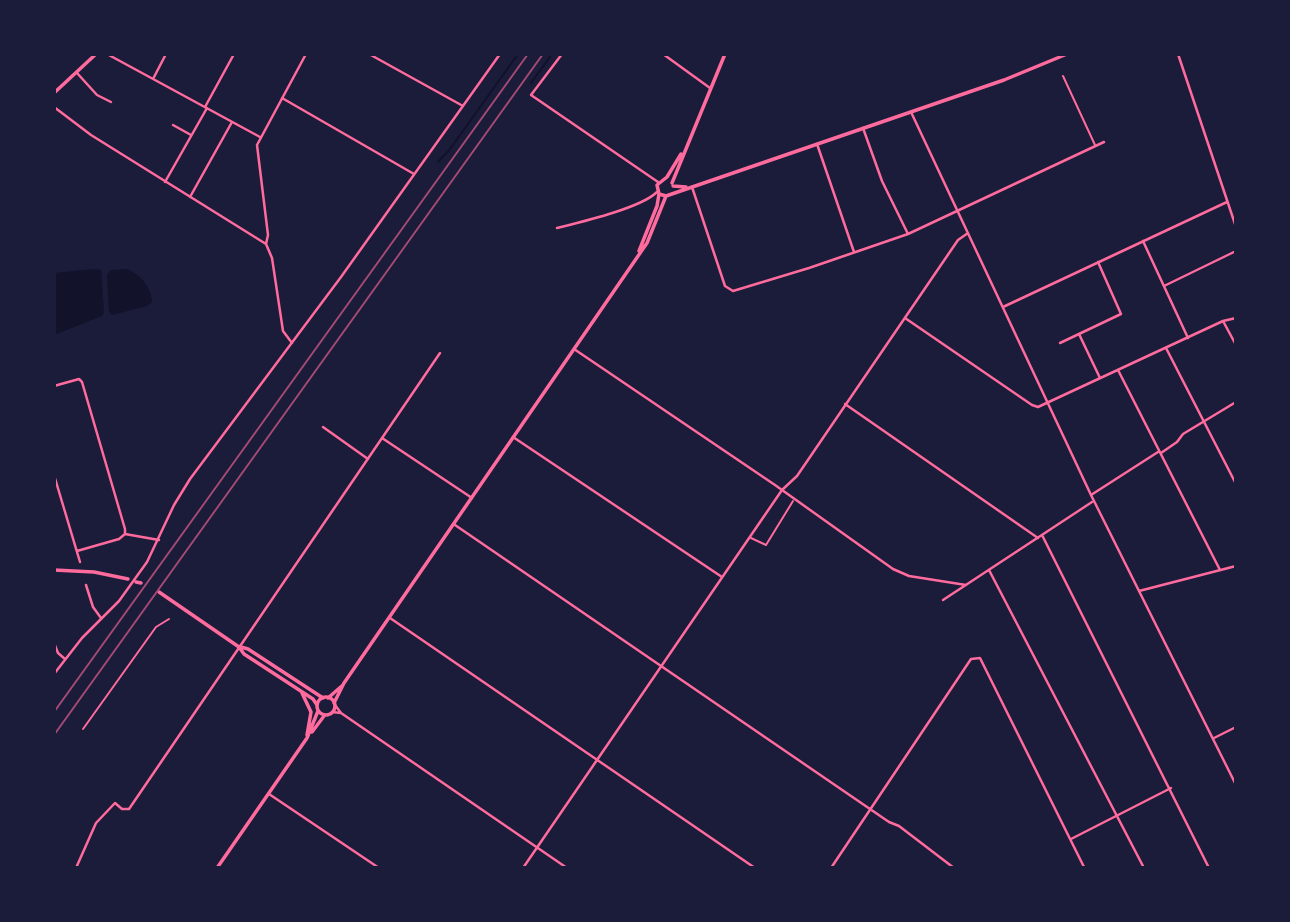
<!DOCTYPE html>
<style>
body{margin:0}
#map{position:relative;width:1290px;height:922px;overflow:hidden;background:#1b1b3a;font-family:Figtree,sans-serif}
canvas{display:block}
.frame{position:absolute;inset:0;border:56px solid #1b1b3a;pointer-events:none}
</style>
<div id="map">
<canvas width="1290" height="922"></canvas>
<div class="frame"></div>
</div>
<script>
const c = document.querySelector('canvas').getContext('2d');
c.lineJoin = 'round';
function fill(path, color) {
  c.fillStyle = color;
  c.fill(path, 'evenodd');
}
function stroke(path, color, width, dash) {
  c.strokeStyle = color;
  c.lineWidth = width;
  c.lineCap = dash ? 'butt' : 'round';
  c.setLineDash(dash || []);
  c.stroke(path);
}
const water = new Path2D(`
 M 94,269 L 101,270 L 104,312 L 102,316 L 54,335 L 54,273 Z
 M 127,269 C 140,274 152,288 152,302 L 147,306 L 112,315 L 109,311 L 107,275 L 111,270 Z`);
const stream = new Path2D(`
 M 531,83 L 552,54
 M 438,162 L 450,149 L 518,54`);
const service = new Path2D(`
 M 1063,76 L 1095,145
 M 751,538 L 766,545 L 793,501
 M 83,729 L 156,627 L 169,619`);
const minor = new Path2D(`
 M 107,54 L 260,137
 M 369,54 L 463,106
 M 562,54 L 531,95 L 658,182
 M 663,54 L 710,88
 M 1178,54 L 1236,227
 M 77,73 L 97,95 L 111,102
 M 153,79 L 166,54
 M 282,98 L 414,174
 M 54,107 L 91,135 L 266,244
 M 205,107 L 234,54
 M 911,112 L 1091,495 L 1236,785
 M 173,125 L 191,135
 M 863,128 L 882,181 L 908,234
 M 817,144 L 854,252
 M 165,182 L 207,108
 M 692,187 L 725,286 L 733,291 L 809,268 L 908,234 L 1104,142
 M 190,197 L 232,122
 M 557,228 C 581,222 641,208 657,192
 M 1143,241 L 1188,338
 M 1164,286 L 1236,251
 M 1003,307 L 1227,202
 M 905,318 L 1032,405 L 1038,407 L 1223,321 L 1236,318
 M 1223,321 L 1236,345
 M 1079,334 L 1100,378
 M 292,343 L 283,331 L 272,258 L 266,244 L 268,235 L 257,145 L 306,54
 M 1060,343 L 1121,314 L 1098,262
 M 1166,348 L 1236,484
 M 574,349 L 775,485 L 893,569 L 909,576 L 966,585
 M 1118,370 L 1220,570
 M 54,386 L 79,379 L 82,382 L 125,529 L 125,534 L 119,539 L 77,551
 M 845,404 L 1038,538
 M 323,427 L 368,459
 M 513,437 L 722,577
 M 382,438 L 472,498
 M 1161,453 L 1177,442 L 1183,434 L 1236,402
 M 54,475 L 80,562
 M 1091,495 L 1158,452
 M 455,525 L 889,822 L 899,826 L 954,868
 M 125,534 L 159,540
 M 1042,535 L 1209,868
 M 989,570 L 1144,868
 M 86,585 L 93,607 L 101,618
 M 1139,591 L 1236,566
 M 943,600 L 1092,502
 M 390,618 L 755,868
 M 54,643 L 58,653 L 65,659
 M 54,674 L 82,638 L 119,601 L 147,562 L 174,505 L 190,479 L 341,277 L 500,54
 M 335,705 L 341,713 L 567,868
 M 332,712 L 341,713
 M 1214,738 L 1236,727
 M 269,794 L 379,868
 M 1071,839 L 1171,788
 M 76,868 L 96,823 L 115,803 L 122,809 L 129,809 L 440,353
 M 523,868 L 782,490 L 797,476 L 958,240 L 968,233
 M 831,868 L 971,659 L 980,658 L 1084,867`);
const tertiary = new Path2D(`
 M 672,183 L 725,54
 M 673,186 L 686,187
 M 659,194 L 666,196 L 1004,80 L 1067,54
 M 639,251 L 657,206 L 659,194 L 657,185 L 667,177 L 681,154
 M 54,570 L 94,572 L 128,579
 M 136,582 L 141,583
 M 159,592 L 239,647 L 244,654 L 313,699 L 317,705
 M 241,647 L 248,649 L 323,698
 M 302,693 L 311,712 L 307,735
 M317 706a9 9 0 1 1 18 0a9 9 0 1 1-18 0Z
 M 328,698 L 343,685
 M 334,703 L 344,683 L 647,243 L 666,196
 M 312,732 L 324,716
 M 217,868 L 307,738 L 318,711`);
const secondary = new Path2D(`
 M 54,93 L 96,54`);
const rail = new Path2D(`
 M 54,712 L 528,54
 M 54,735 L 543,54`);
fill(water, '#12122b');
stroke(stream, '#12122b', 2);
stroke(service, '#ff6b9d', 2);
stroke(minor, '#ff6b9d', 2.5);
stroke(tertiary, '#ff6b9d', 3.5);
stroke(secondary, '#ff6b9d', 3.5);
stroke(rail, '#a44b75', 2);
</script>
